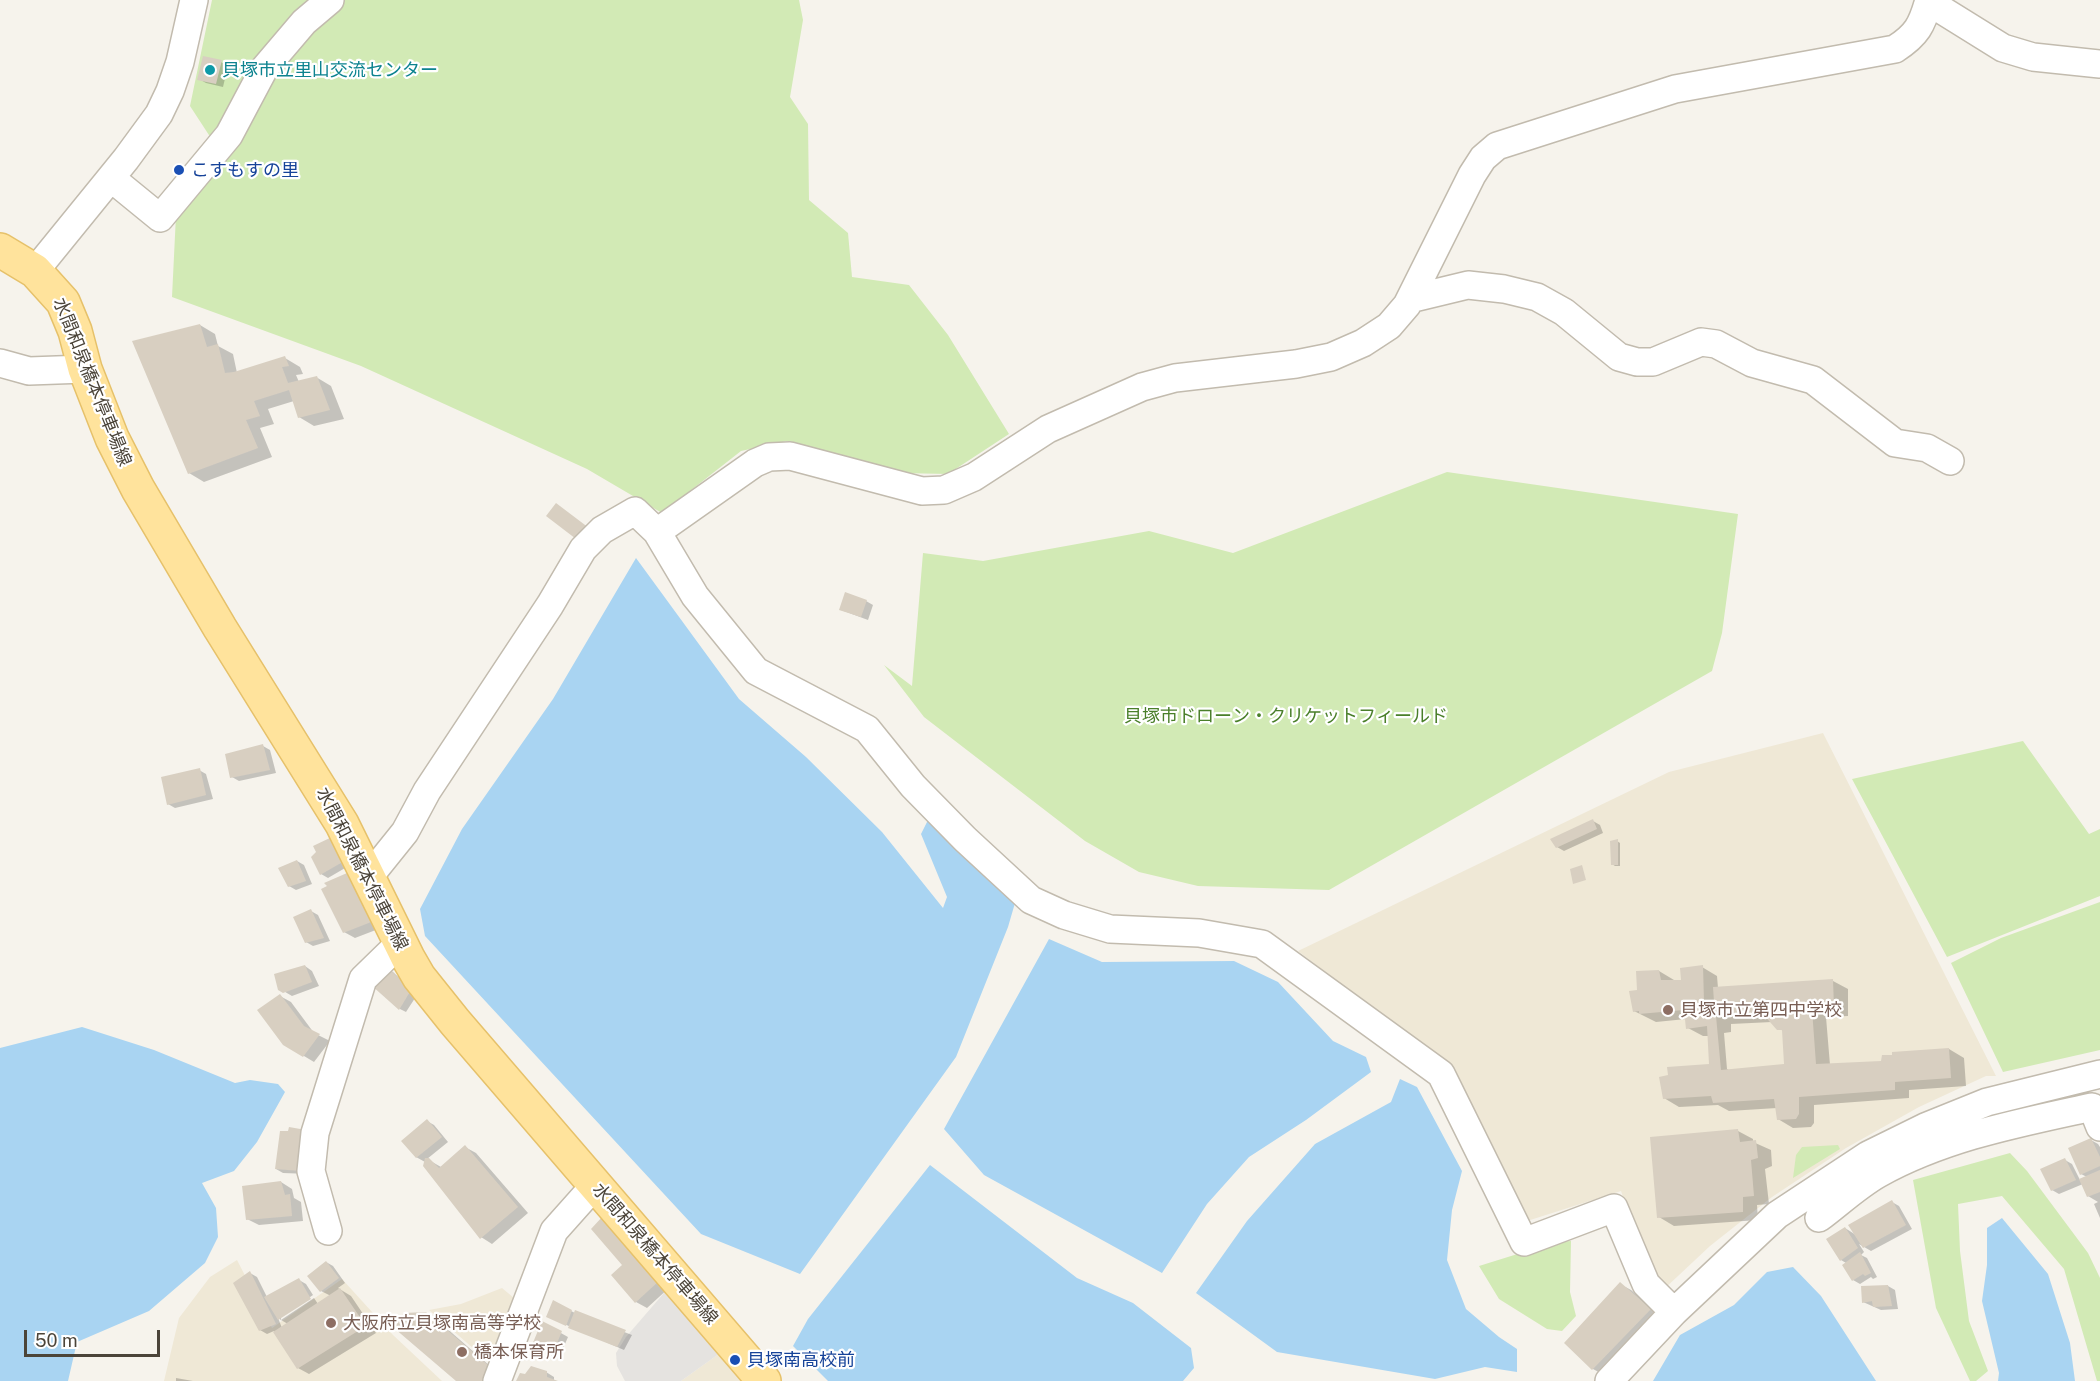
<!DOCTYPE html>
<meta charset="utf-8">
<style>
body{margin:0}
#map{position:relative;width:2100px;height:1381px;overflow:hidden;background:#f6f3ec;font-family:"Public Sans",sans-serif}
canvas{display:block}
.scale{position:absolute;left:24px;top:1330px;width:136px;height:27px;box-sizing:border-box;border:3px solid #4b4439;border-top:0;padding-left:8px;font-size:18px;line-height:21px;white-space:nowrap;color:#4b4439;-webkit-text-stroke:4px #fff;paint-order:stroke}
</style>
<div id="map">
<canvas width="2100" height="1381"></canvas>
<div class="scale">50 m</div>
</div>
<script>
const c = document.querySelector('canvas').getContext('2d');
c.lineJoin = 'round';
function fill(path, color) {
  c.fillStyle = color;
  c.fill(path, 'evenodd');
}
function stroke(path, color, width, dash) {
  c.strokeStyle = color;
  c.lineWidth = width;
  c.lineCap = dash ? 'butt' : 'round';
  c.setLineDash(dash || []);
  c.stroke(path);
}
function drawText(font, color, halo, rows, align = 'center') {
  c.font = font + ' "Public Sans","Noto Sans JP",sans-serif';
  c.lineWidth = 4.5;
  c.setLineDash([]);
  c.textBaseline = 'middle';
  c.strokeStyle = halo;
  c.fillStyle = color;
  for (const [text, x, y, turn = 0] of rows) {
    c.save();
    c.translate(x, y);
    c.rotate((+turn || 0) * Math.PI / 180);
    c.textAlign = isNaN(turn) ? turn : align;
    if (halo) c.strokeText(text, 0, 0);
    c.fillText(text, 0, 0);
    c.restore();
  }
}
const education = new Path2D(`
 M 1823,733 L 1996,1076 L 1986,1076 L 1919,1107 L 1846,1148 L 1772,1197 L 1710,1246 L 1662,1291 L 1651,1279 L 1621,1191 L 1524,1222 L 1451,1068 L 1298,951 L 1669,772 Z
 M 237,1260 L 272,1328 L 342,1279 L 393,1335 L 442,1381 L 164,1381 L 179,1318 L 210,1277 Z
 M 502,1288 L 520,1303 L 496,1368 L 429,1310 L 461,1304 Z
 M 723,1351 L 749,1381 L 681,1381 Z`);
const green = new Path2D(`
 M 212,0 L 799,0 L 803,20 L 790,97 L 808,124 L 809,200 L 848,233 L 852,277 L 909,285 L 948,335 L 1009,434 L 948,474 L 898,473 L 787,441 L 741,451 L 662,513 L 587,469 L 361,366 L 172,297 L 176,215 L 222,155 L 190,106 Z
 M 1447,472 L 1738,514 L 1722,633 L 1712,671 L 1329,890 L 1198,886 L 1139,872 L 1085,841 L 924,717 L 884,665 L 912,686 L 923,553 L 983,561 L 1149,531 L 1233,553 Z
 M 2023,741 L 2089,834 L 2100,829 L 2100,896 L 1947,957 L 1852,779 Z
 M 2100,902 L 2100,1050 L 2003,1072 L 1951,963 L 2001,938 Z
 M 1838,1145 L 1840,1149 L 1793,1178 L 1796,1155 L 1802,1147 Z
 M 2010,1153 L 2027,1171 L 2088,1253 L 2100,1278 L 2100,1381 L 2097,1381 L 2064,1269 L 2002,1196 L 1958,1204 L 1960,1251 L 1969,1321 L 1988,1371 L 1976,1381 L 1970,1381 L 1936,1308 L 1913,1180 Z
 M 1571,1241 L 1570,1292 L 1576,1316 L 1562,1331 L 1547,1329 L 1499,1299 L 1479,1266 L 1556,1242 Z`);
const parking = new Path2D(`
 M 670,1286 L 723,1351 L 681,1381 L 625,1381 L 617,1366 L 616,1353 L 626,1337 Z`);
const water = new Path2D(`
 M 636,558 L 739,699 L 806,757 L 882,832 L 943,908 L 947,897 L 921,834 L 928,820 L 1015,903 L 1008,927 L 956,1057 L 800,1274 L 701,1234 L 425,936 L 420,909 L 462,829 L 553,699 Z
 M 1049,939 L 1102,962 L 1234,961 L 1278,982 L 1333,1041 L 1366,1057 L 1371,1072 L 1306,1120 L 1249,1157 L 1207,1204 L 1162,1273 L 984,1175 L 944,1129 Z
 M 82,1027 L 154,1050 L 235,1083 L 250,1080 L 278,1084 L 285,1092 L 257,1142 L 234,1171 L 202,1183 L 216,1208 L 218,1237 L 205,1263 L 149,1311 L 77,1342 L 68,1381 L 0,1381 L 0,1048 Z
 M 1400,1079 L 1417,1087 L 1462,1171 L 1452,1210 L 1447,1260 L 1466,1309 L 1499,1337 L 1517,1349 L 1517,1372 L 1485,1367 L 1435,1379 L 1277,1352 L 1196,1293 L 1247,1221 L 1315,1144 L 1391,1102 Z
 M 930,1165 L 1077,1278 L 1133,1303 L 1191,1348 L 1194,1368 L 1183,1381 L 828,1381 L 793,1346 L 808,1319 Z
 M 2002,1218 L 2048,1274 L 2070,1343 L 2075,1381 L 1998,1381 L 1999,1373 L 1982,1301 L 1987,1265 L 1987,1228 Z
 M 1793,1267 L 1821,1296 L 1876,1381 L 1653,1381 L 1680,1335 L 1734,1305 L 1767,1272 Z`);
const shadow = new Path2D(`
 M 221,62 L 228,66 L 223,87 L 206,83 L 199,79 Z
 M 200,325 L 215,334 L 218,346 L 233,354 L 237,373 L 285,358 L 300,367 L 303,374 L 296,375 L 299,382 L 316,377 L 331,386 L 344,419 L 314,426 L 299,417 L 294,401 L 268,409 L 274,424 L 260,428 L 272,457 L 204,482 L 189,473 Z
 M 866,601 L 873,605 L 868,620 L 841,610 Z
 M 263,746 L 270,750 L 276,773 L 239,781 L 232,777 Z
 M 199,770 L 206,774 L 213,799 L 175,808 L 168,804 Z
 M 1593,821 L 1600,825 L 1603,833 L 1564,851 L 1557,847 Z
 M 333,838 L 352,864 L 328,878 L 321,874 L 312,857 Z
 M 1617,841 L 1620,843 L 1620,866 L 1615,866 L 1612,864 Z
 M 297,861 L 304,865 L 312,884 L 296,890 L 289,886 Z
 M 354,872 L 381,928 L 355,938 L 344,932 Z
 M 311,911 L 318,915 L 330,941 L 313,946 L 306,942 Z
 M 305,966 L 312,971 L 319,986 L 292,996 L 280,989 Z
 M 1702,967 L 1717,976 L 1718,988 L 1833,981 L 1848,989 L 1848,1016 L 1826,1017 L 1830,1065 L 1883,1062 L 1949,1049 L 1964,1058 L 1966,1086 L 1909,1090 L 1909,1098 L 1814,1105 L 1814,1123 L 1811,1127 L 1793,1128 L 1778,1119 L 1777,1108 L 1729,1111 L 1718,1105 L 1679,1107 L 1664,1098 L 1710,1066 L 1709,1036 L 1703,1036 L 1688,1028 L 1686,1019 L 1656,1022 L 1634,1011 L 1639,991 L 1659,971 L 1674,980 L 1682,981 ZM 1772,1022 L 1784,1032 L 1785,1066 L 1730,1071 L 1727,1069 L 1724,1033 L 1731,1032 L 1731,1024 Z
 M 387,968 L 393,972 L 417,995 L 406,1012 L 400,1009 Z
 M 280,996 L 291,1002 L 314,1033 L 330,1041 L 314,1062 L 284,1044 Z
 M 427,1121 L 434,1125 L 448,1142 L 427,1159 L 441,1167 L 465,1147 L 476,1153 L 528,1213 L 492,1244 L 481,1237 L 425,1162 L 416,1157 Z
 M 1738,1131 L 1753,1139 L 1753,1142 L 1771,1150 L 1772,1166 L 1765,1169 L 1769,1204 L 1757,1205 L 1758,1220 L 1674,1226 L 1659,1217 Z
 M 306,1132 L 309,1174 L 283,1173 L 276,1169 Z
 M 2091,1140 L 2098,1144 L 2100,1147 L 2100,1218 L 2094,1204 L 2098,1202 L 2088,1196 L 2083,1184 L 2059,1194 L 2052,1190 L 2065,1160 L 2072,1164 L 2080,1180 L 2087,1177 L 2081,1174 Z
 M 281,1182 L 292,1189 L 294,1198 L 301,1202 L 303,1221 L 259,1225 L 247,1219 Z
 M 1892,1202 L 1899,1206 L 1912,1229 L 1871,1251 L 1859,1244 L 1864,1252 L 1861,1255 L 1867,1258 L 1877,1277 L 1873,1279 L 1871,1277 L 1860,1284 L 1853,1280 L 1846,1263 L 1841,1260 L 1828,1239 L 1845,1228 L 1856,1235 Z
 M 326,1262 L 333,1266 L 345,1283 L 338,1288 L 351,1296 L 376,1333 L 309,1374 L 298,1368 L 274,1331 L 267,1334 L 260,1330 L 250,1273 L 257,1277 L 267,1297 L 299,1280 L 306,1284 L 313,1295 L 281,1317 L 281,1320 L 278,1318 L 282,1328 L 288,1324 L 281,1320 L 314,1298 L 318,1304 L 331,1296 L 321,1291 Z
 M 625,1265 L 670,1287 L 647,1308 L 636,1302 L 613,1275 Z
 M 1620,1284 L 1631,1290 L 1661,1316 L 1604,1375 L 1593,1369 L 1566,1343 Z
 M 1888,1286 L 1895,1290 L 1898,1309 L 1881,1310 L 1863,1302 Z
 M 553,1302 L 575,1313 L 632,1335 L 624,1350 L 555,1320 Z
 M 425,1314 L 437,1320 L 505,1379 L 459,1381 Z
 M 543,1323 L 568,1337 L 559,1358 L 534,1345 Z
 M 546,1372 L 554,1377 L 554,1381 L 517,1381 Z
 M 176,1378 L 193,1381 L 176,1381 Z`);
const building = new Path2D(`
 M 203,56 L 222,60 L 216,84 L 197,80 Z
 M 200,324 L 207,347 L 218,344 L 225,373 L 234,372 L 285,356 L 289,366 L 282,367 L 288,383 L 317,376 L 330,410 L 298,418 L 289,390 L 254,401 L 260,416 L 246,420 L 258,448 L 188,474 L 132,341 Z
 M 556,503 L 589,528 L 580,542 L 546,516 Z
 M 845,592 L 867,600 L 861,617 L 839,610 Z
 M 263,744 L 270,770 L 230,778 L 225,754 Z
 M 200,768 L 206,795 L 167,805 L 161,777 Z
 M 1593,819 L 1597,829 L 1556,848 L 1550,839 Z
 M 334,836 L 346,860 L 320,875 L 311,857 L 316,852 L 313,846 Z
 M 1618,839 L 1618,865 L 1611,865 L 1610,841 Z
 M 297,860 L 306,881 L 288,887 L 278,868 Z
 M 1582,865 L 1586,880 L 1573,884 L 1570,869 Z
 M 354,870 L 356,889 L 371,922 L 343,933 L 321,889 L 327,886 L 324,883 Z
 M 311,909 L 324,938 L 305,943 L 293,917 Z
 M 305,965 L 312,982 L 283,993 L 278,990 L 274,974 Z
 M 1703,965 L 1704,1002 L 1714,1002 L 1713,987 L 1833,979 L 1834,1008 L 1812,1009 L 1816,1064 L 1881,1061 L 1882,1055 L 1892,1055 L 1892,1052 L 1949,1048 L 1951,1078 L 1895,1082 L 1895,1090 L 1799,1097 L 1799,1114 L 1796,1119 L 1777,1120 L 1774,1099 L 1713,1103 L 1711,1096 L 1663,1099 L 1659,1077 L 1668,1075 L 1667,1067 L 1709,1064 L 1707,1026 L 1686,1029 L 1684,1010 L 1639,1014 L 1639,1011 L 1633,1012 L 1629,991 L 1637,990 L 1636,971 L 1659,970 L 1661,980 L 1681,980 L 1680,968 ZM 1763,1014 L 1777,1030 L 1782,1030 L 1784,1064 L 1721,1070 L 1716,1016 Z
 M 386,966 L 411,990 L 399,1010 L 371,985 Z
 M 280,994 L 304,1026 L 320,1034 L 303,1057 L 283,1045 L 257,1010 Z
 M 427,1119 L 442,1137 L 416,1158 L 401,1141 Z
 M 289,1127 L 306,1130 L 302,1171 L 275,1169 L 280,1131 L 288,1131 Z
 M 1738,1129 L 1740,1142 L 1756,1140 L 1758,1158 L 1751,1160 L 1754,1196 L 1743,1197 L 1743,1212 L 1657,1218 L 1650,1137 Z
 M 2091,1138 L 2100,1157 L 2100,1166 L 2080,1175 L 2068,1148 Z
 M 465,1145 L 518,1207 L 480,1239 L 423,1166 L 425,1158 L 429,1158 L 439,1168 Z
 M 2065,1158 L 2076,1180 L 2051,1191 L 2040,1169 Z
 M 2100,1170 L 2100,1192 L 2087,1197 L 2079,1179 Z
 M 281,1181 L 285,1195 L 290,1194 L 292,1216 L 246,1220 L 242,1186 Z
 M 1892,1200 L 1906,1225 L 1863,1248 L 1848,1225 Z
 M 603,1216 L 660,1280 L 635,1303 L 611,1275 L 622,1265 L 591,1229 Z
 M 1845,1227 L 1858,1248 L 1840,1261 L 1826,1239 Z
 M 1860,1252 L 1871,1273 L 1865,1276 L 1863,1274 L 1852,1281 L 1842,1265 Z
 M 326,1261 L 339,1278 L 320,1292 L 307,1276 Z
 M 250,1271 L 276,1324 L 259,1331 L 233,1283 Z
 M 299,1278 L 311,1299 L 278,1320 L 264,1297 Z
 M 1620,1282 L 1651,1309 L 1592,1370 L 1564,1343 Z
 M 1888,1285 L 1892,1306 L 1873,1307 L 1872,1301 L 1862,1303 L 1861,1286 Z
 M 340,1288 L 366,1326 L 297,1369 L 273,1332 Z
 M 553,1300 L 572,1310 L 566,1326 L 546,1317 Z
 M 575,1310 L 626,1330 L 617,1347 L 568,1328 Z
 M 426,1312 L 495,1371 L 490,1381 L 456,1381 L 394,1328 L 404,1313 Z
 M 542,1321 L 562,1331 L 552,1355 L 532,1345 Z
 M 531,1366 L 547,1371 L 547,1377 L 558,1381 L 516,1381 L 520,1373 L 525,1374 Z`);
const minor = new Path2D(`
 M 1929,2 L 2003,48 L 2033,57 L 2100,64
 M 111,178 L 160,218 L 229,135 L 264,69 L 304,22 L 330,0
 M 35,271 L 126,159 L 159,114 L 170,91 L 180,62 L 194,0
 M 1410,299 L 1468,285 L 1504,289 L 1537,297 L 1564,312 L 1619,357 L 1637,362 L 1653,362 L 1701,342 L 1716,344 L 1752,363 L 1813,380 L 1895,443 L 1927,448 L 1950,461
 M 0,363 L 29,371 L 85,369
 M 657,532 L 755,463 L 769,457 L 790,456 L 922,491 L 944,490 L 974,477 L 1048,429 L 1142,387 L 1175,378 L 1296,364 L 1331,357 L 1363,343 L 1389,326 L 1407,305 L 1472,175 L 1483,158 L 1497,146 L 1675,89 L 1895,49 C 1917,35 1922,25 1929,0
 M 368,878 L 405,832 L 427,791 L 550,605 L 583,549 L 602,530 L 635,511 L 657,532 L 695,596 L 756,671 L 867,729 L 913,786 L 965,839 L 1031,900 L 1064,915 L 1110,929 L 1199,933 L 1262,944 L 1441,1074 L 1524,1242 L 1614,1208 L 1646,1284 L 1674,1312
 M 1819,1218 C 1838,1204 1857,1186 1878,1174 C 1944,1137 2019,1123 2092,1107 L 2100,1127
 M 328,1231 L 311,1171 L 315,1133 L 363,979 L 400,943
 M 497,1381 L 554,1231 L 595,1185
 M 1609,1381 L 1674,1312 L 1777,1215 L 1868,1155 L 1925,1127 L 1987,1102 L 2100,1074`);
const major = new Path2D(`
 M 0,250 L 35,271 L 63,302 L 75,331 L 85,369 L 112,438 L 138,489 L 220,628 L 342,824 L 408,958 L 419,977 L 455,1022 L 764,1381`);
const markers = [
 [210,70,6,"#0f9aa8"],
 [179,170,6,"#1a4fb4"],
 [1668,1010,6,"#8d6e63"],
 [331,1323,6,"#8d6e63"],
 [462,1352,6,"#8d6e63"],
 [735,1360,6,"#1a4fb4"]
];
const cultureNames = [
 ["貝塚市立里山交流センター",222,70]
];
const transitNames = [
 ["こすもすの里",191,170],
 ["貝塚南高校前",747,1360]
];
const streetNames = [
 ["水間和泉橋本停車場線",92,382,68],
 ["水間和泉橋本停車場線",362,869,63],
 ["水間和泉橋本停車場線",655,1254,49]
];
const parkNames = [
 ["貝塚市ドローン・クリケットフィールド",1286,716]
];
const educationNames = [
 ["貝塚市立第四中学校",1680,1010],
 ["大阪府立貝塚南高等学校",343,1323],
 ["橋本保育所",474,1352]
];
fill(education, '#efe8d6');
fill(green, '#d2eab5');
fill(parking, '#e5e3e0');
fill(water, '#a9d4f2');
fill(shadow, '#0003');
fill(building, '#d8cfc1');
stroke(minor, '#c2bbae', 30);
stroke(major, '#e6c16a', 36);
stroke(minor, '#fff', 27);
stroke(major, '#ffe39c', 33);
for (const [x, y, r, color] of markers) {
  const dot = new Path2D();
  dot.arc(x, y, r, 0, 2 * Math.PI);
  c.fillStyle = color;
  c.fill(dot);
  stroke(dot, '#fff', 2);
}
drawText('18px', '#0d838f', '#fff', cultureNames, 'left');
drawText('18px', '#164399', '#fff', transitNames, 'left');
drawText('18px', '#4b4439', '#fff', streetNames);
drawText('18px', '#4a7f2a', '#fff', parkNames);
drawText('18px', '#785e54', '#fff', educationNames, 'left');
</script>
